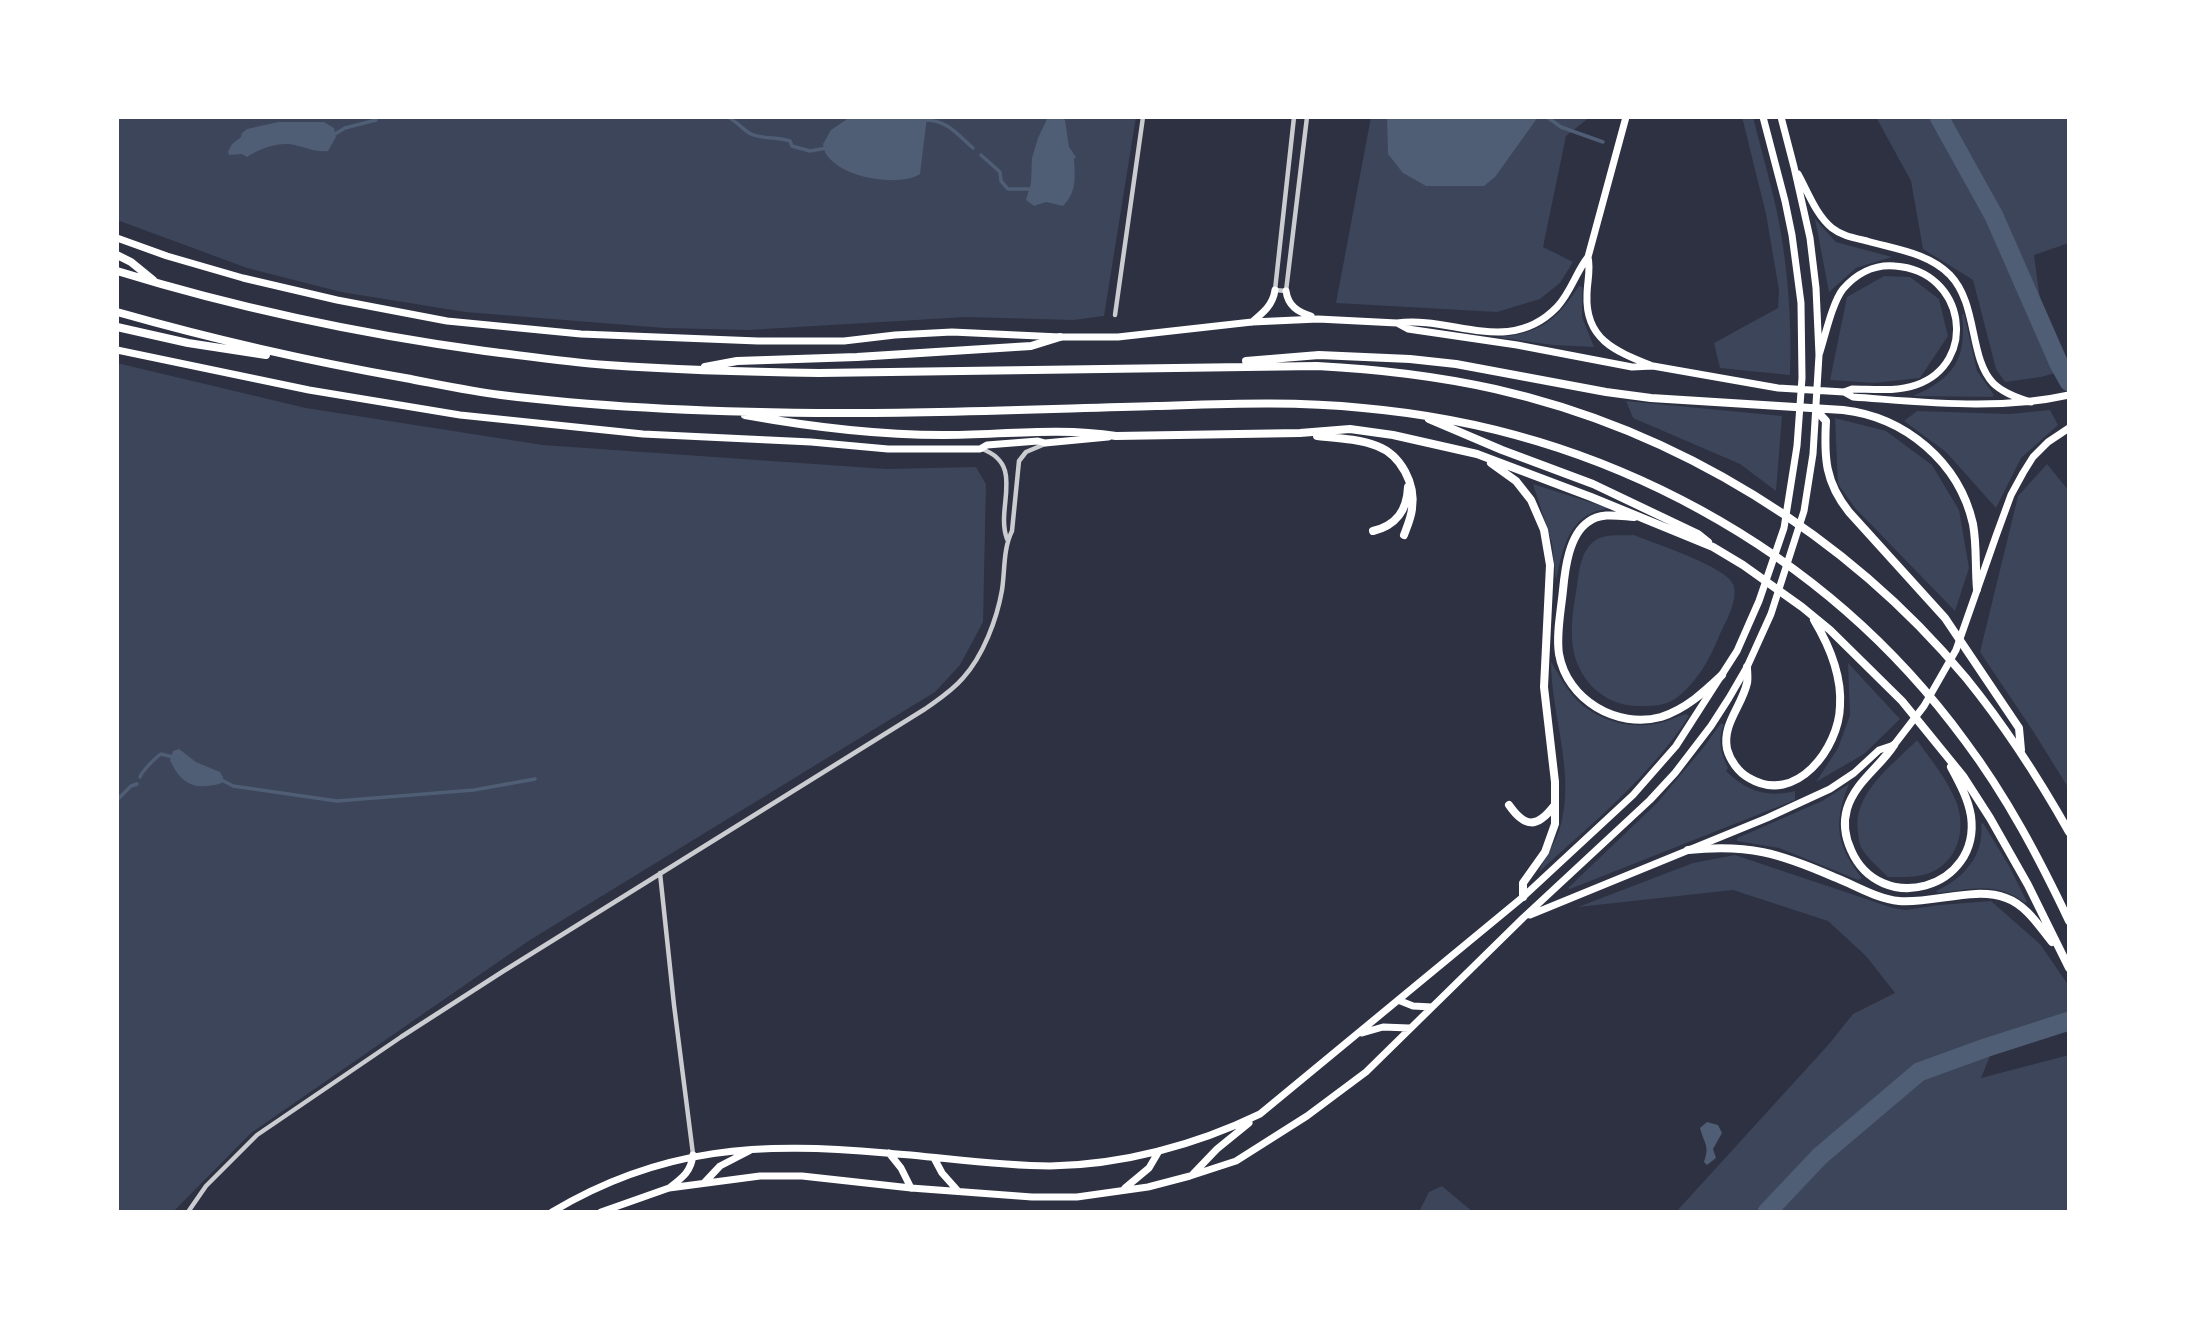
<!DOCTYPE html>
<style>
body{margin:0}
#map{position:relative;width:2186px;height:1329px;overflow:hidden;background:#2d3142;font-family:"Work Sans",sans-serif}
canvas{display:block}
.frame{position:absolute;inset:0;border:119px solid #fff;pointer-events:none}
</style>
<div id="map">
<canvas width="2186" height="1329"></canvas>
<div class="frame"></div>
</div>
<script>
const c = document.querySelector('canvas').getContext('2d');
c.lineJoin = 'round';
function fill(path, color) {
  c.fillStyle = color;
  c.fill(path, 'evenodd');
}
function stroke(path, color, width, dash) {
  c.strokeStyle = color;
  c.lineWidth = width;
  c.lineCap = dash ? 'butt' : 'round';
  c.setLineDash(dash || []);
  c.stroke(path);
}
const green = new Path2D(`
 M 117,117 L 1136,117 L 1104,316 L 1073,320 L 966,317 L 748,330 L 664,328 L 465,312 L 341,292 L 247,268 L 117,220 Z
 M 1371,117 L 1590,117 L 1566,136 L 1543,247 L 1573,262 L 1560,283 L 1540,299 L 1497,312 L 1336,303 Z
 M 1742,117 L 1753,117 C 1761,149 1770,180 1777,212 C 1788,266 1792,321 1790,375 L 1720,368 L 1714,343 L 1778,308 L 1779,290 L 1766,214 Z
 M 1876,117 L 2069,117 L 2069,243 L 2034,255 L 2043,322 L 2069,361 L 2069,369 L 2041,377 L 2005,382 L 1996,369 L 1973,280 L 1923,249 L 1911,181 Z
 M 1815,219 L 1836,242 L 1892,257 L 1856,268 L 1829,292 Z
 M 1884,276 L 1910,277 L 1939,299 L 1948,336 L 1920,378 L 1874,383 L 1830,380 L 1847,297 Z
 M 1579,286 L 1582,287 L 1582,317 L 1594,347 L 1553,345 L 1496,337 C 1538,335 1556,321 1579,286 Z
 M 1964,314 L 1977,371 L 1994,395 L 1992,397 L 1913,396 C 1953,379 1967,359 1962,315 Z
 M 117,363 L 306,408 L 543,445 L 886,469 L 976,467 L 986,484 L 983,622 L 960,665 L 935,692 L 530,940 L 251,1133 L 173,1212 L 117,1212 Z
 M 1626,401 L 1782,416 L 1776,491 L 1740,464 L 1633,418 Z
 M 2050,410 L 2058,425 L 2021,458 L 1996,508 L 1946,452 L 1904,421 L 1917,411 L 2010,414 Z
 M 1835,418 L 1886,431 L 1932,465 L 1959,510 L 1969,568 L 1955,611 L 1855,508 L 1838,484 Z
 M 2047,464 L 2069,491 L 2069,789 L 2033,731 L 1980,652 L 2018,496 Z
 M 1533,484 L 1608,508 C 1603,510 1597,510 1592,513 C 1566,524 1561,557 1556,581 L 1552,543 Z
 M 1634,535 C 1653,543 1725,566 1733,584 C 1739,599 1726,621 1720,634 C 1710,659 1697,683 1675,699 C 1665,706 1651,706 1639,706 C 1601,706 1574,676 1572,639 C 1571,621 1574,603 1577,586 C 1579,571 1581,552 1593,542 C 1603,533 1621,536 1634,535 Z
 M 1551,662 C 1560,676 1567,691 1579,702 C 1598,720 1630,729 1655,724 C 1666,722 1676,717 1686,714 L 1689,716 C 1650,777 1591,824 1539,872 C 1544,857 1557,842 1561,824 C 1575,771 1551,715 1551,662 Z
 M 1848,663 L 1900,719 L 1864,754 L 1816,782 L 1838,748 L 1850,715 Z
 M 1721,723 L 1724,725 C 1717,740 1721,753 1728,768 L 1726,771 C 1746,791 1767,798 1795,791 L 1795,800 L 1570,889 L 1568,888 L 1657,803 L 1703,748 Z
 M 1917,740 C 1931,760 1947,779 1956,801 C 1967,830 1958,863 1927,874 C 1914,878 1901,877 1888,877 C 1879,868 1869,860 1862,849 C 1859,844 1859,839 1858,833 C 1852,793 1892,766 1917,740 Z
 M 1849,784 C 1833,823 1836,845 1862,878 L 1858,880 L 1779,848 L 1737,841 L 1737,838 L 1749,833 L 1822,801 Z
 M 1983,823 L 2008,864 L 2027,902 L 2025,903 C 1996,881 1972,889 1938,893 L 1936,891 C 1963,879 1985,855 1981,824 Z
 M 1735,855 L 1893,908 L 1906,910 L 1939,905 L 1991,901 L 2040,944 L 2069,986 L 2069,1013 L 1997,1039 L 1981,1078 L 2069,1055 L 2069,1212 L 1676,1212 L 1829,1044 L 1853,1014 L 1895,993 L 1866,956 L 1828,921 L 1733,890 L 1578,907 L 1693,863 Z
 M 1442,1186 L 1473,1212 L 1419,1212 L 1429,1192 Z`);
const water = new Path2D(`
 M 850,117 L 927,117 L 920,174 C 898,189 825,176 823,144 L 831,130 Z
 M 1048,117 L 1062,117 L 1065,120 L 1069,147 L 1076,157 L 1074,159 C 1075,177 1077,192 1063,206 L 1046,202 L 1034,206 L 1026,200 L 1031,183 L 1032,158 L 1038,138 Z
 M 1387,117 L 1538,117 L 1495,177 L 1484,186 L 1426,186 L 1403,173 L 1388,154 Z
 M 278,122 L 324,122 L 334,128 L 336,137 L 328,151 C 315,153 303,146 289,144 C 276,143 258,149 247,157 L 242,154 L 229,155 L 228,152 L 232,144 L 241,137 L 242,133 L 247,129 Z
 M 179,749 L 196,762 L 220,772 L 223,777 L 222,783 C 196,791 181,785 170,760 L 173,751 Z
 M 1707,1122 L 1718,1125 L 1722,1133 L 1713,1149 L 1716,1158 L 1707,1165 L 1704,1162 C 1710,1145 1704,1144 1700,1128 Z`);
const stream = new Path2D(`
 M 727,117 C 737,121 742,129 751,134 C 762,139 778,137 790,141 L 792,146 L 810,151 L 827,148
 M 1547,117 L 1561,127 L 1603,142
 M 925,120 C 947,120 957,134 973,148
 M 335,134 L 345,128 L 376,120
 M 981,155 L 1000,172 L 1001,181 L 1008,189 L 1030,189
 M 140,777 C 142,771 156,757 161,754 L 173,757
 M 220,779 L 233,786 L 337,801 L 474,790 L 535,779
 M 117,800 L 131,786 L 137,784`);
const river = new Path2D(`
 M 1939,117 L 1994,216 L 2059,364 L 2069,382
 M 1767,1212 L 1820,1156 L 1919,1072 L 1985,1048 L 2069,1021`);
const minor = new Path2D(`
 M 1294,117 L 1275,290 L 1286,291 L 1307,117
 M 1115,315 L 1143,117
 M 982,449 C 1026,465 995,507 1007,539
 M 660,873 L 674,1005 L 693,1154
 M 188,1212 L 206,1186 L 257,1135 L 401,1037 L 502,972 L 925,709 C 939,699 952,691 963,678 C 983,656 997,619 1002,590 C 1005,571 1003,549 1012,531 L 1019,461 L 1026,452 L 1045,444`);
const primary = new Path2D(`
 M 1798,174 C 1808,192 1816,215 1832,228 C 1842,236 1855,238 1867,241 C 1895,249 1929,253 1950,275 C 1978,304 1969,358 1993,383 C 2003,393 2017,398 2031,402
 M 117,238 L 167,256 L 243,278 L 337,300 L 447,321 L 581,334 L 758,341 L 844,341 L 895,335 L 952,332 L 1060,337 L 1118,337 L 1252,322 L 1318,319 L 1397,323 L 1408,329 L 1517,345 L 1632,367 L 1653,366 L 1778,388 L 1844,392 L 1852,389 C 1872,389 1896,392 1916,385 C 1979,363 1966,271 1895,266 C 1874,264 1856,274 1843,289 C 1832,303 1825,337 1819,355
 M 1588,257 C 1591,270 1587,282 1587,295 C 1585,339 1615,351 1650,365
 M 1286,291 C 1288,306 1298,312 1311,316
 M 1252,322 C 1263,313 1273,305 1275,290
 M 1397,323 C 1451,315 1509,357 1557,307 C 1571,292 1576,272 1588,257 L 1626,117
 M 117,350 L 309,390 L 460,415 L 643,434 L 811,442 L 888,449 L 980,449 L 987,445 L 1038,441 L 1045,443 L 1108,437
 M 1844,392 L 1853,397 C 1924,402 1998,411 2069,395
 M 1530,915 L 1767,818 L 1830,789 L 1854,773 L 1879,750 L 1894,745 L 1924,706 L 1956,650 L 1996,536 L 2011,495 L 2023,473 L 2033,457 L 2048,442 L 2069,428
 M 1398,1000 L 1413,1006 L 1432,1007
 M 1362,1033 L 1383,1027 L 1409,1028
 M 889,1153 L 901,1168 L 911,1188
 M 934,1158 L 942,1173 L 958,1191
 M 1193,1174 L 1217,1149 L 1249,1123
 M 704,1183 L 720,1166 L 749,1151
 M 669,1188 C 682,1178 691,1172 693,1155
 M 1125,1188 L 1149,1168 L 1159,1151
 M 552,1212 C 662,1146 761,1142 886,1153 C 941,1157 995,1166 1050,1166 C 1122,1165 1196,1145 1260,1114 L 1523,897 L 1633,795 L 1676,746 L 1737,651 L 1759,601 L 1784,528 L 1797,446 L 1802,378 L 1801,303 L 1792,235 L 1785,201 L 1763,117
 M 601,1212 L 669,1188 L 760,1176 L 802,1176 L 911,1188 L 1032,1197 L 1077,1197 L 1148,1187 L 1190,1176 L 1236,1161 L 1307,1116 L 1366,1072 L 1523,918 L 1650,800 L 1675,773 L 1711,726 L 1729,698 L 1747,667 L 1771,614 L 1804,511 L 1813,454 L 1819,355 L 1816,288 L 1810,238 L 1794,167 L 1781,117`);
const motorway = new Path2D(`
 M 117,255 L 131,262 L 153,280
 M 117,271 C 237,308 361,334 485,351 C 526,356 566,362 607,365 C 677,370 748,372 819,373 L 1317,366 C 1377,369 1436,376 1495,389 C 1677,430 1847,535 1966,678 C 2005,726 2038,777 2069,832
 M 117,312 C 212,339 308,361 405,378 C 437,384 469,391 501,395 C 605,408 713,412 817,413 C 930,414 1043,409 1156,406 C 1225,404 1294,401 1363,408 C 1601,429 1823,547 1965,741 C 2007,797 2039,858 2069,921
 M 117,327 L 188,343 L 266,355
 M 1246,361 L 1319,355 L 1410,359 L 1456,364 L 1606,392 L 1651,398 L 1843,410 C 1905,417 1959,462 1973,524 C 1977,546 1975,567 1977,589
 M 705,367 L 737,361 L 857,357 L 1031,346 L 1060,337
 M 1817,411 L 1826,421 C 1824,458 1825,482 1849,512 L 1945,618 L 2019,728 L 2021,750
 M 745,415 C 811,427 876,435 943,435 C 1000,435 1059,427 1116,436 L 1300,433 L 1350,429 L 1393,435 L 1477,454 L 1591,497 L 1713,547 L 1743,565 L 1802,607 L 1830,630 L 1902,701 L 1963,776 L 1990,818 L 2028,885 L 2069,968
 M 1429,419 L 1502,450 L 1593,484 L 1698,534 L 1708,542
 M 1317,436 C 1337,438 1359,439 1377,446 C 1401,455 1416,484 1412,509 C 1411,518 1407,527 1404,535
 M 1491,463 L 1516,481 L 1531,500 L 1544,530 L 1550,565 L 1544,687 L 1555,782 L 1555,824 L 1545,852 L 1523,883 L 1523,897
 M 1634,517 C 1619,516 1601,512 1588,522 C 1569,535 1565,569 1563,590 C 1561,611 1556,634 1559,654 C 1567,700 1617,729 1661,717 C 1686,709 1704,692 1722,675
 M 1373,531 C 1397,525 1407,510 1408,487
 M 1747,667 C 1747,672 1748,678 1747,683 C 1742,706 1722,724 1727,749 C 1730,760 1738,772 1749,778 C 1796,806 1839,748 1840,706 C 1842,676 1829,645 1814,620
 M 1894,745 C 1880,767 1855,782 1847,809 C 1843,823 1845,837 1851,850 C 1880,917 1981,889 1971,816 C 1968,798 1959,782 1951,767
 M 1509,805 C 1525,828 1537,828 1554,806
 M 1688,850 C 1749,844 1779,853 1834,877 C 1855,885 1877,899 1899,901 C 1932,904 1975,886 2006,898 C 2026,905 2039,926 2052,942`);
fill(green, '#3c4559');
fill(water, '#4f5d75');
stroke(stream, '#4f5d75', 3.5);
stroke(river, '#4f5d75', 19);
stroke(minor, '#caccd0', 4.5);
stroke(primary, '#fff', 7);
stroke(motorway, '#fff', 8);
</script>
